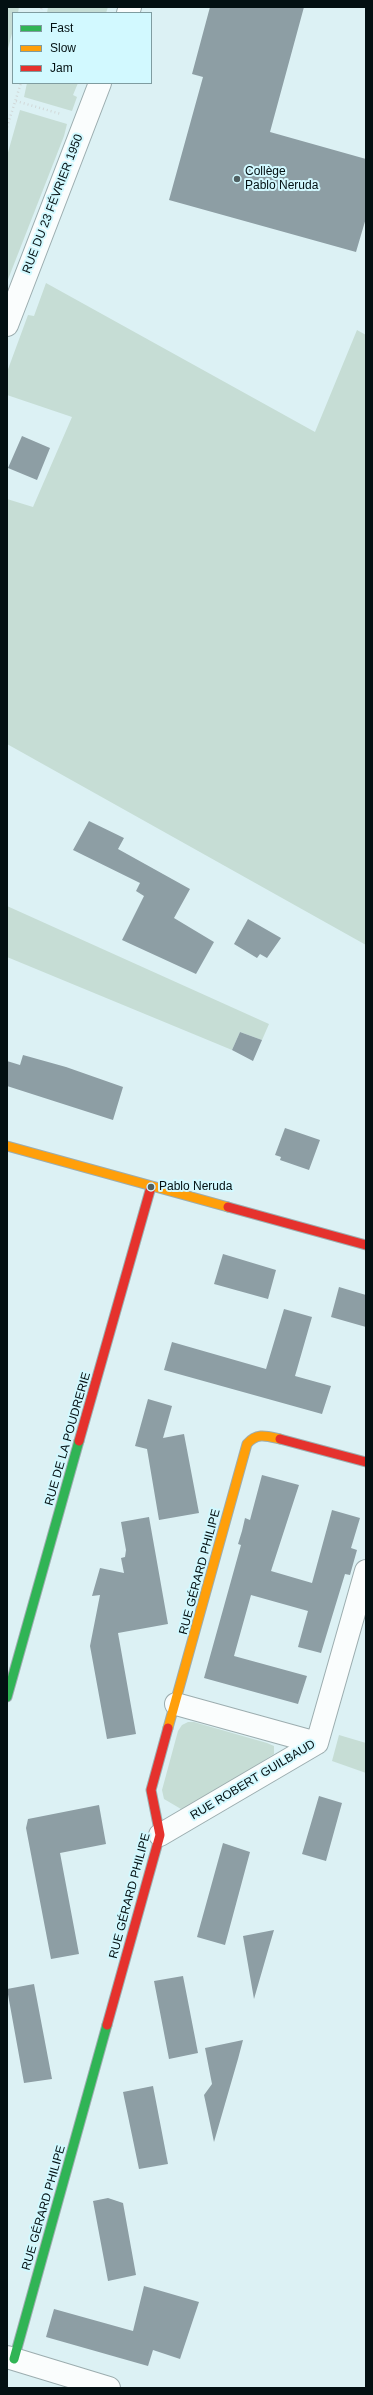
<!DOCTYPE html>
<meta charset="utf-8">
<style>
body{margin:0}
#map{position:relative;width:373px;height:2395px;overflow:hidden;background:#dcf1f4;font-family:Arial,sans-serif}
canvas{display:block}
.frame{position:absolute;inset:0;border:8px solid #031012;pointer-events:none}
.legend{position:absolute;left:12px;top:12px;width:140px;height:72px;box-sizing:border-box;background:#d2f9ff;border:1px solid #7f9ca0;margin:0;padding:5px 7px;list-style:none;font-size:12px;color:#031012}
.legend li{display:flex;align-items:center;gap:8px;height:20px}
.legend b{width:20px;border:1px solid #7f9ca0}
</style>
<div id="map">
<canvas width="373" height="2395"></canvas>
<div class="frame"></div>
<ul class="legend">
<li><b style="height:5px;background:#30b455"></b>Fast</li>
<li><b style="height:5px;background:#ff9f0a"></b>Slow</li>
<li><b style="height:5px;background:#e5322d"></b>Jam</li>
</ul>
</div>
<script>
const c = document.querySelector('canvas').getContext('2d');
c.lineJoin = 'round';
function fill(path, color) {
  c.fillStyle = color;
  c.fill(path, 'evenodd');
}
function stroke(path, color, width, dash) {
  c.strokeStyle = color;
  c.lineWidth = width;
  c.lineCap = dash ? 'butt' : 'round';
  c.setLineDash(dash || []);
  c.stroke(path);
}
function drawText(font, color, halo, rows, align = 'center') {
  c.font = font + ' Arial,sans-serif';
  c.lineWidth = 4;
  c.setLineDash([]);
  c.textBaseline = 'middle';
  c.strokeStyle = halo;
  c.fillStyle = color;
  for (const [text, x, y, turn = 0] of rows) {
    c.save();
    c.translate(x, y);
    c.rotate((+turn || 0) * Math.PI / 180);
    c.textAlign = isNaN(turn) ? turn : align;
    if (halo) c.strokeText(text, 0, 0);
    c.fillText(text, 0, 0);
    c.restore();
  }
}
const green = new Path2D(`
 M 7,7 L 19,7 L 18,13 L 13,13 L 13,30 L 7,52 Z
 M 48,7 L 108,7 L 106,13 L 47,13 Z
 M 27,83 L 78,83 L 73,95 L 77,97 L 72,111 L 24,97 Z
 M 20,110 L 67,124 L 64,136 L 7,282 L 7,156 Z
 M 46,283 L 315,432 L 357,330 L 366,335 L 366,945 L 7,744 L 7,499 L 33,507 L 72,417 L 7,395 L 7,372 L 28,315 L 34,316 Z
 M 7,906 L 269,1024 L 262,1040 L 240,1032 L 232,1050 L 7,957 Z
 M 188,1722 L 194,1722 L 267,1743 L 274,1746 L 274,1754 L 191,1807 L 181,1809 L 164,1799 L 162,1790 L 178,1731 L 182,1725 Z
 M 339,1735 L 366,1743 L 366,1773 L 332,1761 Z`);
const building = new Path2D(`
 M 210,7 L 304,7 L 270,132 L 366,159 L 366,218 L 356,252 L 169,200 L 203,77 L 192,74 Z
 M 22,436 L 50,448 L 37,480 L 8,468 Z
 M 89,821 L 124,838 L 118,849 L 190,889 L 174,918 L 214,942 L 196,974 L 122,940 L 144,896 L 136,891 L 140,883 L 73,850 Z
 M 248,919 L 281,938 L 267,958 L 260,954 L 257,958 L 234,944 Z
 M 240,1032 L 262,1040 L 253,1061 L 232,1050 Z
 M 23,1055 L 66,1067 L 123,1087 L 113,1120 L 7,1086 L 7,1061 L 20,1065 Z
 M 285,1128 L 320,1140 L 309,1170 L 280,1160 L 281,1157 L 275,1155 Z
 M 223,1254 L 276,1270 L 268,1299 L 214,1284 Z
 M 339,1287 L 366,1295 L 366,1327 L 331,1317 Z
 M 284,1309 L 312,1317 L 295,1376 L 331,1386 L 322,1414 L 164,1370 L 172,1342 L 266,1369 Z
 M 148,1399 L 172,1406 L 163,1438 L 184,1434 L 199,1513 L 159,1520 L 147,1449 L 135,1446 Z
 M 262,1475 L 299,1485 L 271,1571 L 312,1583 L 332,1510 L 360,1518 L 351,1548 L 357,1550 L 350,1575 L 345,1574 L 321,1653 L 298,1647 L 308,1611 L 251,1595 L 234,1656 L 307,1676 L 298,1704 L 204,1678 L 241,1545 L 238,1544 L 242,1531 L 245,1518 L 250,1520 Z
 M 149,1517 L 168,1624 L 118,1633 L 136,1734 L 107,1739 L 90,1646 L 100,1595 L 92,1596 L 100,1568 L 124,1573 L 121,1558 L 125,1557 L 126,1550 L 121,1522 Z
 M 319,1796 L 342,1803 L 326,1861 L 302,1854 Z
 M 99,1805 L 106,1844 L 60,1853 L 79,1954 L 51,1959 L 26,1828 L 28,1819 Z
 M 223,1843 L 250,1852 L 225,1945 L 197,1937 Z
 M 274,1930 L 269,1947 L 254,1999 L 243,1936 Z
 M 183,1976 L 198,2053 L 169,2059 L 154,1981 Z
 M 34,1984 L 52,2079 L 24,2083 L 7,1989 Z
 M 243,2040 L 238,2059 L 214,2142 L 204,2095 L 212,2084 L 205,2048 Z
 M 153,2086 L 168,2164 L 139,2169 L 123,2092 Z
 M 108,2198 L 123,2203 L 136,2275 L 108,2281 L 93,2201 Z
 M 144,2286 L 199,2302 L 180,2359 L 153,2350 L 148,2366 L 46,2337 L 54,2309 L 133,2331 Z`);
const path = new Path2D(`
 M 40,13 L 42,7
 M 16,101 L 61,114
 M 7,127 L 21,83`);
const street = new Path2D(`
 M 128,13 L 130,7
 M 7,325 L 100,83
 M 176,1704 L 317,1743
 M 160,1835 L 317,1743 L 366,1571
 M 7,2357 L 109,2388`);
const fast = new Path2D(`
 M 7,1697 L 79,1441
 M 14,2359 L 107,2025`);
const slow = new Path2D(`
 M 7,1146 L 228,1207
 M 168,1728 L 247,1444 C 257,1432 267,1436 280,1439`);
const jam = new Path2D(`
 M 228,1207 L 366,1245
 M 280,1439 L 366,1462
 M 79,1441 L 151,1187
 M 107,2025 L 160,1835 L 151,1790 L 168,1728`);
const markers = [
 [237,179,4,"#4f5f61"],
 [151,1187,4,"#4f5f61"]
];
const poiNames = [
 ["Collège",245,172],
 ["Pablo Neruda",245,186],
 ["Pablo Neruda",159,1187]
];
const streetNames = [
 ["RUE DU 23 FÉVRIER 1950",53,204,-69],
 ["RUE DE LA POUDRERIE",68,1439,-74],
 ["RUE GÉRARD PHILIPE",200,1572,-75],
 ["RUE ROBERT GUILBAUD",253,1780,-31],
 ["RUE GÉRARD PHILIPE",130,1896,-75],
 ["RUE GÉRARD PHILIPE",44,2208,-74]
];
fill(green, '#c6ddd5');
fill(building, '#8d9ea4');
stroke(street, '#9cadaf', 24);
stroke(fast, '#9cadaf', 11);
stroke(slow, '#9cadaf', 11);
stroke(jam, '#9cadaf', 11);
stroke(path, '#d1d8d8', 2.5, [1, 3]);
stroke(street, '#fafdfd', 22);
stroke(fast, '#30b455', 9);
stroke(slow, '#ff9f0a', 9);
stroke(jam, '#e5322d', 9);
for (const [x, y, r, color] of markers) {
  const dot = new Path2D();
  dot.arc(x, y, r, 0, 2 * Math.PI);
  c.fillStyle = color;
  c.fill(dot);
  stroke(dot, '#d2f9ff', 1.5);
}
drawText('12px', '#031012', '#d2f9ff', poiNames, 'left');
drawText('12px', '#031012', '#d2f9ff', streetNames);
</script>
